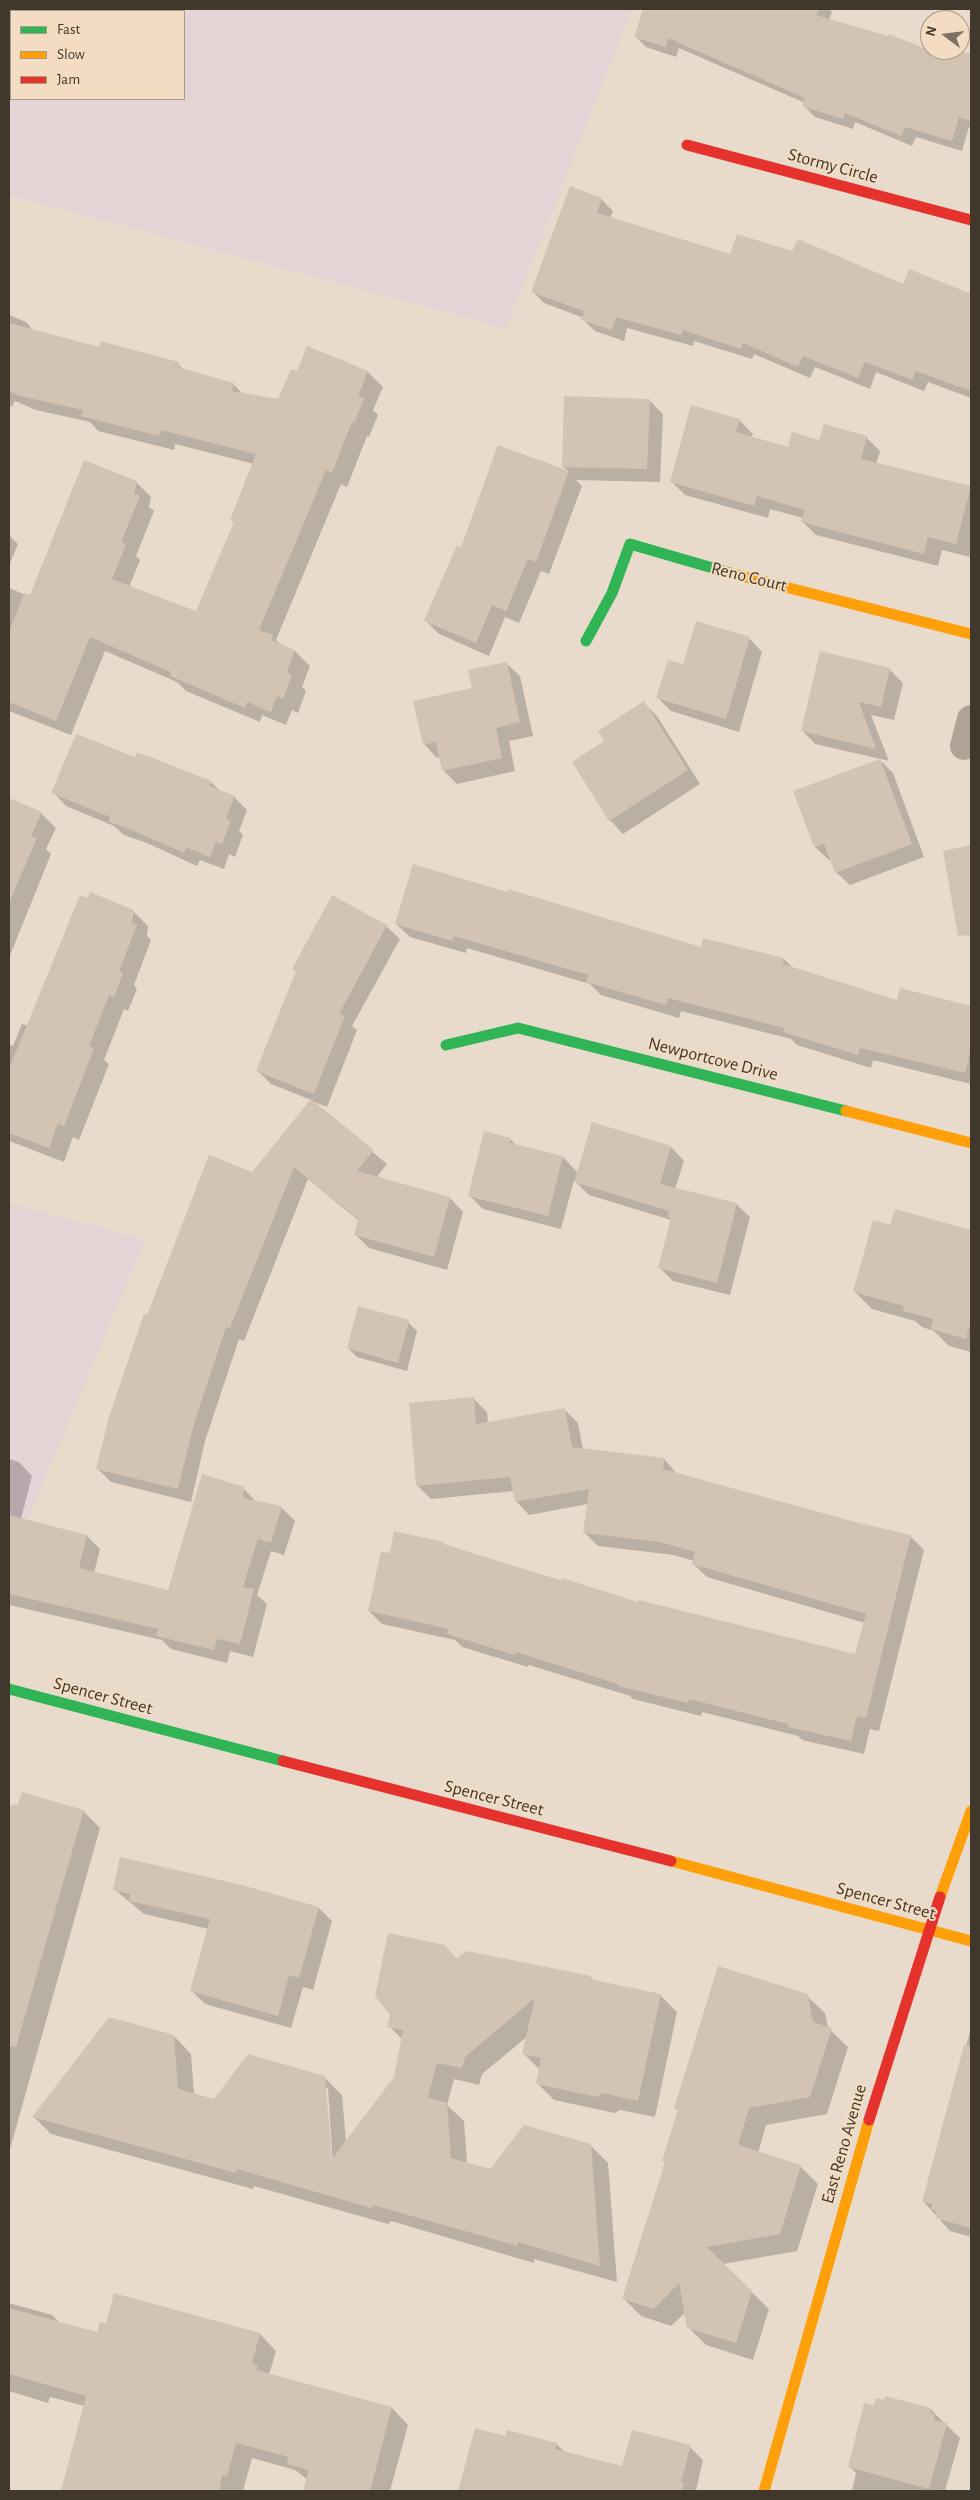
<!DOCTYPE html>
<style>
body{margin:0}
#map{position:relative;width:980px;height:2500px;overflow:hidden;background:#e8dbcc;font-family:"Alegreya Sans",sans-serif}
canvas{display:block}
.frame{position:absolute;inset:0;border:10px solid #40372d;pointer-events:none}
.legend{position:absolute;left:10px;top:10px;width:175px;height:90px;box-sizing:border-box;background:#f3dcc1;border:1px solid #ab9a86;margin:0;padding:6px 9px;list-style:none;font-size:15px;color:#40372d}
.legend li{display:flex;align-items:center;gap:10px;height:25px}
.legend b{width:25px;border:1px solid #ab9a86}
.north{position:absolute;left:920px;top:10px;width:50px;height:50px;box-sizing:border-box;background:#f3dcc1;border:1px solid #ab9a86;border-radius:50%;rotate:285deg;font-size:14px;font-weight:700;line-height:20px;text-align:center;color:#40372d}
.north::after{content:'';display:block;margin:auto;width:18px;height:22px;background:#7b7065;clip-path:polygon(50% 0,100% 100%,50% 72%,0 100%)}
</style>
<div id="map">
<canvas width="980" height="2500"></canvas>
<div class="frame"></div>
<ul class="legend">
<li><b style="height:6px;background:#30b455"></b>Fast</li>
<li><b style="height:6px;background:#ff9f0a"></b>Slow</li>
<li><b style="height:6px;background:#e5322d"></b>Jam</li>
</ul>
<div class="north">N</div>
</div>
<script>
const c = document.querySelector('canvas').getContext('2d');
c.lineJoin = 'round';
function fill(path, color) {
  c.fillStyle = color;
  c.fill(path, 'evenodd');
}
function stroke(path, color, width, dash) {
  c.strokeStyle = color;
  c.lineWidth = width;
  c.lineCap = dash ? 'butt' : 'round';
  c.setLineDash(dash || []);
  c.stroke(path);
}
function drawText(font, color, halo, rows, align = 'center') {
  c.font = font + ' "Alegreya Sans",sans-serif';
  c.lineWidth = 4;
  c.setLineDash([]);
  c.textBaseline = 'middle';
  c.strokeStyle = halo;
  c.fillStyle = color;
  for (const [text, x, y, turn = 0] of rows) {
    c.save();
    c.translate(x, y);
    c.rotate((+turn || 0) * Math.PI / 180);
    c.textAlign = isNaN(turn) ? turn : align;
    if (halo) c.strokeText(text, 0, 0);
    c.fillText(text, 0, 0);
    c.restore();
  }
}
const commercial = new Path2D(`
 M 9,9 L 632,9 L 506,328 L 9,195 ZM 11,11 L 184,11 L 184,99 L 11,99 Z
 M 9,1203 L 145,1240 L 9,1564 Z`);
const shadow = new Path2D(`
 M 9,9 L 90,9 L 89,11 L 11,11 L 11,69 L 9,69 Z
 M 644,9 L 829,9 L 832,12 L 829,20 L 946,59 L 948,50 L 971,55 L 971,127 L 969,127 L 962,151 L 916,137 L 912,146 L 855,122 L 853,129 L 815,117 L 804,106 L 805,103 L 679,48 L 676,57 L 646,47 L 636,37 Z
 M 601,199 L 613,211 L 610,218 L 731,256 L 904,286 L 910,270 L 971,294 L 971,398 L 928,382 L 924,391 L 876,372 L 870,389 L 815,367 L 810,378 L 754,354 L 752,359 L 694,341 L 693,346 L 627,328 L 624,341 L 595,331 L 583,320 L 584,318 L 544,303 L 533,292 Z
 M 9,315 L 26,322 L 35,332 L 100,349 L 178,364 L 185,371 L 233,384 L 243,394 L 279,401 L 297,372 L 308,348 L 368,372 L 383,387 L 373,410 L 378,415 L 369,437 L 367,436 L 347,487 L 341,484 L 276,640 L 282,646 L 295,651 L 310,666 L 302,687 L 306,691 L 298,713 L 292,710 L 286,725 L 262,715 L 260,722 L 186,691 L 177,682 L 105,651 L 71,735 L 9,711 L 9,588 L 31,597 L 136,482 L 151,497 L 149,507 L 154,511 L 136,556 L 140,560 L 129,587 L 197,613 L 235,523 L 231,520 L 254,464 L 175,444 L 174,450 L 98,431 L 90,422 L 36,410 L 15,401 L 12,407 L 9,405 Z
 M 649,400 L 663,414 L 660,482 L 576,480 L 582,486 L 549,574 L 541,571 L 519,623 L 505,617 L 489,656 L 439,634 L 426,621 L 461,548 L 499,447 L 570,473 L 563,466 Z
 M 739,420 L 753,434 L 751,438 L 789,448 L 820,442 L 866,437 L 880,451 L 876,464 L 971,487 L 970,557 L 942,550 L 938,566 L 816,535 L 802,521 L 803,518 L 770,509 L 768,518 L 685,495 L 671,481 Z
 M 9,535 L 18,544 L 9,566 Z
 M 749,638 L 762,652 L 739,732 L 671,711 L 658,698 L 684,666 Z
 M 506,663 L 520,676 L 533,736 L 509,741 L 515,771 L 457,784 L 443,770 L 440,757 L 437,758 L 424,744 L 473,689 Z
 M 889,669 L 903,683 L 894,720 L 871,715 L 889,761 L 815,744 L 802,730 Z
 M 644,703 L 657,716 L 700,784 L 623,834 L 610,820 L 606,742 Z
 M 136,759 L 211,782 L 221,792 L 234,797 L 247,810 L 239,831 L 243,835 L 235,857 L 229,854 L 224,869 L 200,860 L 197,866 L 147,843 L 124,835 L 114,826 L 66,806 L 53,792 Z
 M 880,760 L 893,773 L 924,857 L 850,885 L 836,872 L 831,859 L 829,860 L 815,847 Z
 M 9,800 L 41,813 L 56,828 L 46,849 L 51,854 L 9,958 Z
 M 971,847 L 971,937 L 957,924 L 944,852 Z
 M 133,911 L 148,926 L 147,936 L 151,940 L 134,985 L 137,989 L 128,1011 L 124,1009 L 104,1060 L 109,1064 L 79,1140 L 73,1137 L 64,1162 L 9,1141 L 9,1044 L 13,1046 L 22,1024 L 28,1026 Z
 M 396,924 L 702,949 L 704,939 L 784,959 L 794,969 L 898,1001 L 901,990 L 971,1008 L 971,1084 L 873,1060 L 871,1068 L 797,1045 L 791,1039 L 681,1011 L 679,1018 L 601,995 L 590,984 L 467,948 L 466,953 L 410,937 Z
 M 386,926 L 400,939 L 352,1026 L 357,1030 L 327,1107 L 312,1101 L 387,1164 L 376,1178 L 450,1198 L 463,1212 L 447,1270 L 369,1248 L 355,1234 L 359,1221 L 308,1179 L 244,1341 L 239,1339 L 205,1441 L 191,1502 L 111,1482 L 98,1469 L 147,1317 L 252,1173 L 311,1100 L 271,1084 L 258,1071 L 297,972 L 293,969 Z
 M 510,1139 L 517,1146 L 563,1157 L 578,1173 L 671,1147 L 684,1161 L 675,1189 L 736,1204 L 750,1217 L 730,1295 L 673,1281 L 660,1268 L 671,1220 L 589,1195 L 574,1180 L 561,1229 L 483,1209 L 469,1195 Z
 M 896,1211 L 971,1231 L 971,1352 L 949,1346 L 934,1331 L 922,1327 L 915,1321 L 872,1309 L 855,1292 L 891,1227 Z
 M 408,1322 L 417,1331 L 407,1371 L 357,1357 L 348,1348 Z
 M 474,1399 L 487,1412 L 488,1423 L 565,1410 L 578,1423 L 583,1450 L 664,1459 L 677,1474 L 855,1523 L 910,1536 L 924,1550 L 879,1731 L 870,1729 L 864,1754 L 802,1740 L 798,1736 L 702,1712 L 701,1716 L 633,1699 L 630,1696 L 529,1665 L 528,1667 L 462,1647 L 455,1640 L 382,1624 L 369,1611 L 391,1554 L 446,1546 L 639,1604 L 856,1656 L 865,1623 L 707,1577 L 693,1564 L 694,1561 L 674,1555 L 598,1546 L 585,1533 L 588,1504 L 529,1515 L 516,1501 L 514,1491 L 431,1499 L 417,1485 Z
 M 9,1459 L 19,1462 L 32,1476 L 21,1519 L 87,1536 L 100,1549 L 94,1573 L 169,1591 L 243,1488 L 256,1502 L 281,1507 L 295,1521 L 284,1555 L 271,1551 L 257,1595 L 267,1604 L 253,1657 L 230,1651 L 227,1663 L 171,1649 L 162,1640 L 9,1605 Z
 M 20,1805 L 83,1811 L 100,1828 L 9,2153 L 9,1808 Z
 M 242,1886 L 319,1908 L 332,1921 L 313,1990 L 303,1987 L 291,2028 L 205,2004 L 191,1990 L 209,1929 L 144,1914 L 114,1889 Z
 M 444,1946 L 458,1960 L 590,1977 L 594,1981 L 660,1995 L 677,2012 L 655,2117 L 620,2110 L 615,2113 L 554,2100 L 537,2083 L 540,2070 L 524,2054 L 528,2036 L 482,2074 L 479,2085 L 454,2079 L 447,2105 L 464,2121 L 467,2164 L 491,2170 L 590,2145 L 608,2163 L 617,2282 L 534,2259 L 534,2263 L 391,2221 L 388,2224 L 254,2186 L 253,2189 L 51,2134 L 34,2117 L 174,2036 L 191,2054 L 194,2095 L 214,2100 L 325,2078 L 342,2095 L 346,2142 L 395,2078 L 403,2040 L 389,2026 ZM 325,2088 L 328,2088 L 333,2165 L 331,2165 Z
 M 807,1996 L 825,2013 L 828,2028 L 848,2047 L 827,2114 L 766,2125 L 758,2153 L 800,2166 L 818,2184 L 797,2251 L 723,2264 L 769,2309 L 753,2360 L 706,2345 L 688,2327 L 686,2312 L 671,2326 L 641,2316 L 624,2299 L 666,2164 L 663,2161 L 679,2111 L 675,2108 Z
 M 971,2028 L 971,2237 L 950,2231 L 923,2201 Z
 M 115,2294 L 260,2334 L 276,2351 L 269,2375 L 392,2408 L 408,2425 L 390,2491 L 304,2491 L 308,2480 L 295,2470 L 252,2458 L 243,2491 L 62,2491 L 85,2406 L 50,2397 L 48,2403 L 9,2391 L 9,2303 L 52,2315 L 61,2324 L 98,2334 L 107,2325 Z
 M 875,2407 L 930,2409 L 960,2438 L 945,2491 L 852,2491 L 856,2473 L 849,2466 Z
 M 506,2437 L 556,2444 L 565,2452 L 623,2468 L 690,2447 L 703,2460 L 696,2491 L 462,2491 L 460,2489 Z`);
const building = new Path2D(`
 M 643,9 L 819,9 L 816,15 L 888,36 L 889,34 L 929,50 L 959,50 L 971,54 L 971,121 L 959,117 L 952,141 L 905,127 L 901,136 L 845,113 L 843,119 L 802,106 L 805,98 L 668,38 L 666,47 L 634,37 Z
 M 570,186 L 602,198 L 597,213 L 730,254 L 737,234 L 792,251 L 798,239 L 903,284 L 909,269 L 971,294 L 971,391 L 916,371 L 912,380 L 865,362 L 858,378 L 803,356 L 798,367 L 743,343 L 741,349 L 683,330 L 681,335 L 616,317 L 612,330 L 581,320 L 584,311 L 531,292 Z
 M 9,323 L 99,347 L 100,341 L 179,362 L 178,367 L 234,383 L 232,391 L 278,399 L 291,369 L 297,371 L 307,346 L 368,371 L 358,396 L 364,399 L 354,423 L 352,422 L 332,473 L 326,470 L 259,630 L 273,635 L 271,640 L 295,650 L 287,672 L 292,675 L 283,699 L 277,696 L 271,712 L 247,702 L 245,708 L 170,676 L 171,672 L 90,637 L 56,721 L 9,702 L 9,632 L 24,593 L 30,595 L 84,460 L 137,481 L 134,494 L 140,496 L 121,542 L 126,544 L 112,579 L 196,611 L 234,522 L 230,520 L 256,454 L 161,430 L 159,436 L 81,416 L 83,410 L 20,396 L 9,391 Z
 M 564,396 L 650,399 L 647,469 L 562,467 Z
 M 691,405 L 740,419 L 736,432 L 788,447 L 792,432 L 819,440 L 824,424 L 867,436 L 861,459 L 971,486 L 956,544 L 928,537 L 924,554 L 801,522 L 805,510 L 757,496 L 754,506 L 670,482 Z
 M 498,445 L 569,471 L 536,562 L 528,559 L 506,611 L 492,605 L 476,643 L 424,621 L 457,545 L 461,547 Z
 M 696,621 L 750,637 L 726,719 L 656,698 L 668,660 L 683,664 Z
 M 820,651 L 890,668 L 881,707 L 859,702 L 876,749 L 801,731 Z
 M 507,662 L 520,722 L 496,728 L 502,758 L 442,771 L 436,742 L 423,745 L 413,701 L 472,688 L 468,670 Z
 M 644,701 L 688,770 L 609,821 L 572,762 L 604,741 L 598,731 Z
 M 76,734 L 135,757 L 137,752 L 212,781 L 209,786 L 235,796 L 226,818 L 231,821 L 222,844 L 216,842 L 210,857 L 186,847 L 184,853 L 132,830 L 109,822 L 110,817 L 51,793 Z
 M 880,759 L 912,844 L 835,873 L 824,844 L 814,847 L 793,791 Z
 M 9,798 L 42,812 L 31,836 L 37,838 L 9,903 Z
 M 971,845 L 971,935 L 958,936 L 943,851 Z
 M 413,864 L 507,892 L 508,889 L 701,947 L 703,938 L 784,958 L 783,964 L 897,1000 L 900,988 L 971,1006 L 971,1047 L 965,1073 L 860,1048 L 858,1055 L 783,1032 L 784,1028 L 668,998 L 666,1005 L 586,982 L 588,975 L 454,936 L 452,941 L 395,924 Z
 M 90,892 L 134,910 L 132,923 L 137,925 L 119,971 L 123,973 L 114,997 L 109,995 L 89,1046 L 94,1048 L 64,1126 L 58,1123 L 49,1148 L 9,1133 L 9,1069 L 80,895 L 88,898 Z
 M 332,895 L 387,925 L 339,1014 L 345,1016 L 314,1094 L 256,1071 L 296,971 L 292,969 Z
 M 311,1099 L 374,1150 L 357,1171 L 450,1197 L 434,1257 L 354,1235 L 358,1219 L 294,1167 L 230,1328 L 226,1327 L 193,1427 L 178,1489 L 96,1469 L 109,1417 L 144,1314 L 147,1315 L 209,1155 L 252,1172 Z
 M 592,1122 L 671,1146 L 660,1184 L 737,1203 L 717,1283 L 658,1268 L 671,1218 L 668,1217 L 669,1211 L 574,1182 Z
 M 484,1131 L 511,1138 L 510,1143 L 563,1156 L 548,1216 L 468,1196 Z
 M 895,1209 L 971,1230 L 971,1320 L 966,1339 L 931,1329 L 933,1319 L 903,1311 L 904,1306 L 853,1292 L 873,1220 L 890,1225 Z
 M 358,1306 L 409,1320 L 398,1363 L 347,1348 Z
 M 474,1397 L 476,1424 L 565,1408 L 572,1447 L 665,1458 L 663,1469 L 855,1522 L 911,1535 L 866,1718 L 857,1716 L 851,1741 L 788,1727 L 788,1724 L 689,1699 L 688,1703 L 618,1686 L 618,1684 L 516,1652 L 515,1655 L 447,1634 L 449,1629 L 368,1611 L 381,1551 L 390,1553 L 394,1531 L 444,1542 L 444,1544 L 561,1581 L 562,1578 L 638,1602 L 639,1600 L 855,1654 L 866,1614 L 692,1564 L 695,1552 L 660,1542 L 583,1533 L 589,1489 L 515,1502 L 510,1477 L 416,1486 L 409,1403 Z
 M 202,1474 L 244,1487 L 243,1498 L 282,1506 L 271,1543 L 258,1539 L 243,1587 L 254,1589 L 240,1644 L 217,1639 L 214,1650 L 156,1636 L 158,1629 L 9,1594 L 9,1515 L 87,1535 L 79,1568 L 168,1590 Z
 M 22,1792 L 84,1810 L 16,2047 L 9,2046 L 9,1806 L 18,1804 Z
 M 120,1857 L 242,1885 L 319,1907 L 299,1978 L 289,1975 L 278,2016 L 190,1991 L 210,1919 L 129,1901 L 130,1894 L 113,1890 Z
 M 388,1933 L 445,1945 L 456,1959 L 467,1951 L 591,1976 L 590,1979 L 661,1994 L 638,2101 L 602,2093 L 598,2097 L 536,2084 L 541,2058 L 522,2054 L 535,1998 L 465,2057 L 462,2068 L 437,2063 L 428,2097 L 447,2103 L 451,2158 L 490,2169 L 524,2125 L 591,2144 L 600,2266 L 518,2242 L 518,2246 L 373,2205 L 371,2208 L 237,2169 L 236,2173 L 32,2117 L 109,2017 L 174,2035 L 178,2089 L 214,2099 L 248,2054 L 325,2076 L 332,2159 L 394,2077 L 403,2030 L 387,2027 L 390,2015 L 375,1996 Z
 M 718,1966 L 808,1994 L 813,2022 L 832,2028 L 810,2097 L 749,2108 L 738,2145 L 801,2165 L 780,2234 L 707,2247 L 752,2291 L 736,2343 L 687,2328 L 679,2283 L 654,2309 L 622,2299 L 665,2162 L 662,2161 L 678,2109 L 674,2108 Z
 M 964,2045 L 971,2046 L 971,2228 L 935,2218 L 937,2211 L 931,2209 L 932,2204 L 922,2202 Z
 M 114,2293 L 260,2333 L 252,2363 L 258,2365 L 256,2370 L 392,2407 L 370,2491 L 303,2491 L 309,2470 L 287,2464 L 289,2457 L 236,2443 L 227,2476 L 222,2475 L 219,2491 L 61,2491 L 86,2396 L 9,2374 L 9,2308 L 97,2332 L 100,2322 L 106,2323 Z
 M 885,2396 L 931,2408 L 930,2413 L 935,2415 L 934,2420 L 947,2423 L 929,2489 L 848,2467 L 864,2403 L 874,2405 L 876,2398 L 884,2400 Z
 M 475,2428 L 505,2436 L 507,2430 L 557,2443 L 555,2449 L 622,2466 L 632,2430 L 691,2445 L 681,2482 L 684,2483 L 682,2491 L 458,2491 Z`);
const street = new Path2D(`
 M 964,746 L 971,719`);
const fast = new Path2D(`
 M 586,641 L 612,593 L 630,544 L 730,573
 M 446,1045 L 518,1028 L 846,1111
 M 9,1689 L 283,1761`);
const slow = new Path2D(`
 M 730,573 L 971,634
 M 846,1111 L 971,1143
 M 671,1861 L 971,1941
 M 940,1897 L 971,1811
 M 764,2491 L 869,2120`);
const jam = new Path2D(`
 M 687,145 L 971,220
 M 283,1761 L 671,1861
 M 869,2120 L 940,1897`);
const streetNames = [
 ["Stormy Circle",833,166,15],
 ["Reno Court",749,577,14],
 ["Newportcove Drive",713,1059,14],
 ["Spencer Street",103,1696,15],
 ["Spencer Street",494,1798,14],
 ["Spencer Street",886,1901,15],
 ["East Reno Avenue",844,2144,-74]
];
fill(commercial, '#e5d4d6');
fill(shadow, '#0003');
fill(building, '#d3c3b2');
stroke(street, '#b1a496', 28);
stroke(fast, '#30b455', 11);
stroke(slow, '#ff9f0a', 11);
stroke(jam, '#e5322d', 11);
drawText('18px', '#40372d', '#f3dcc1', streetNames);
</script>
